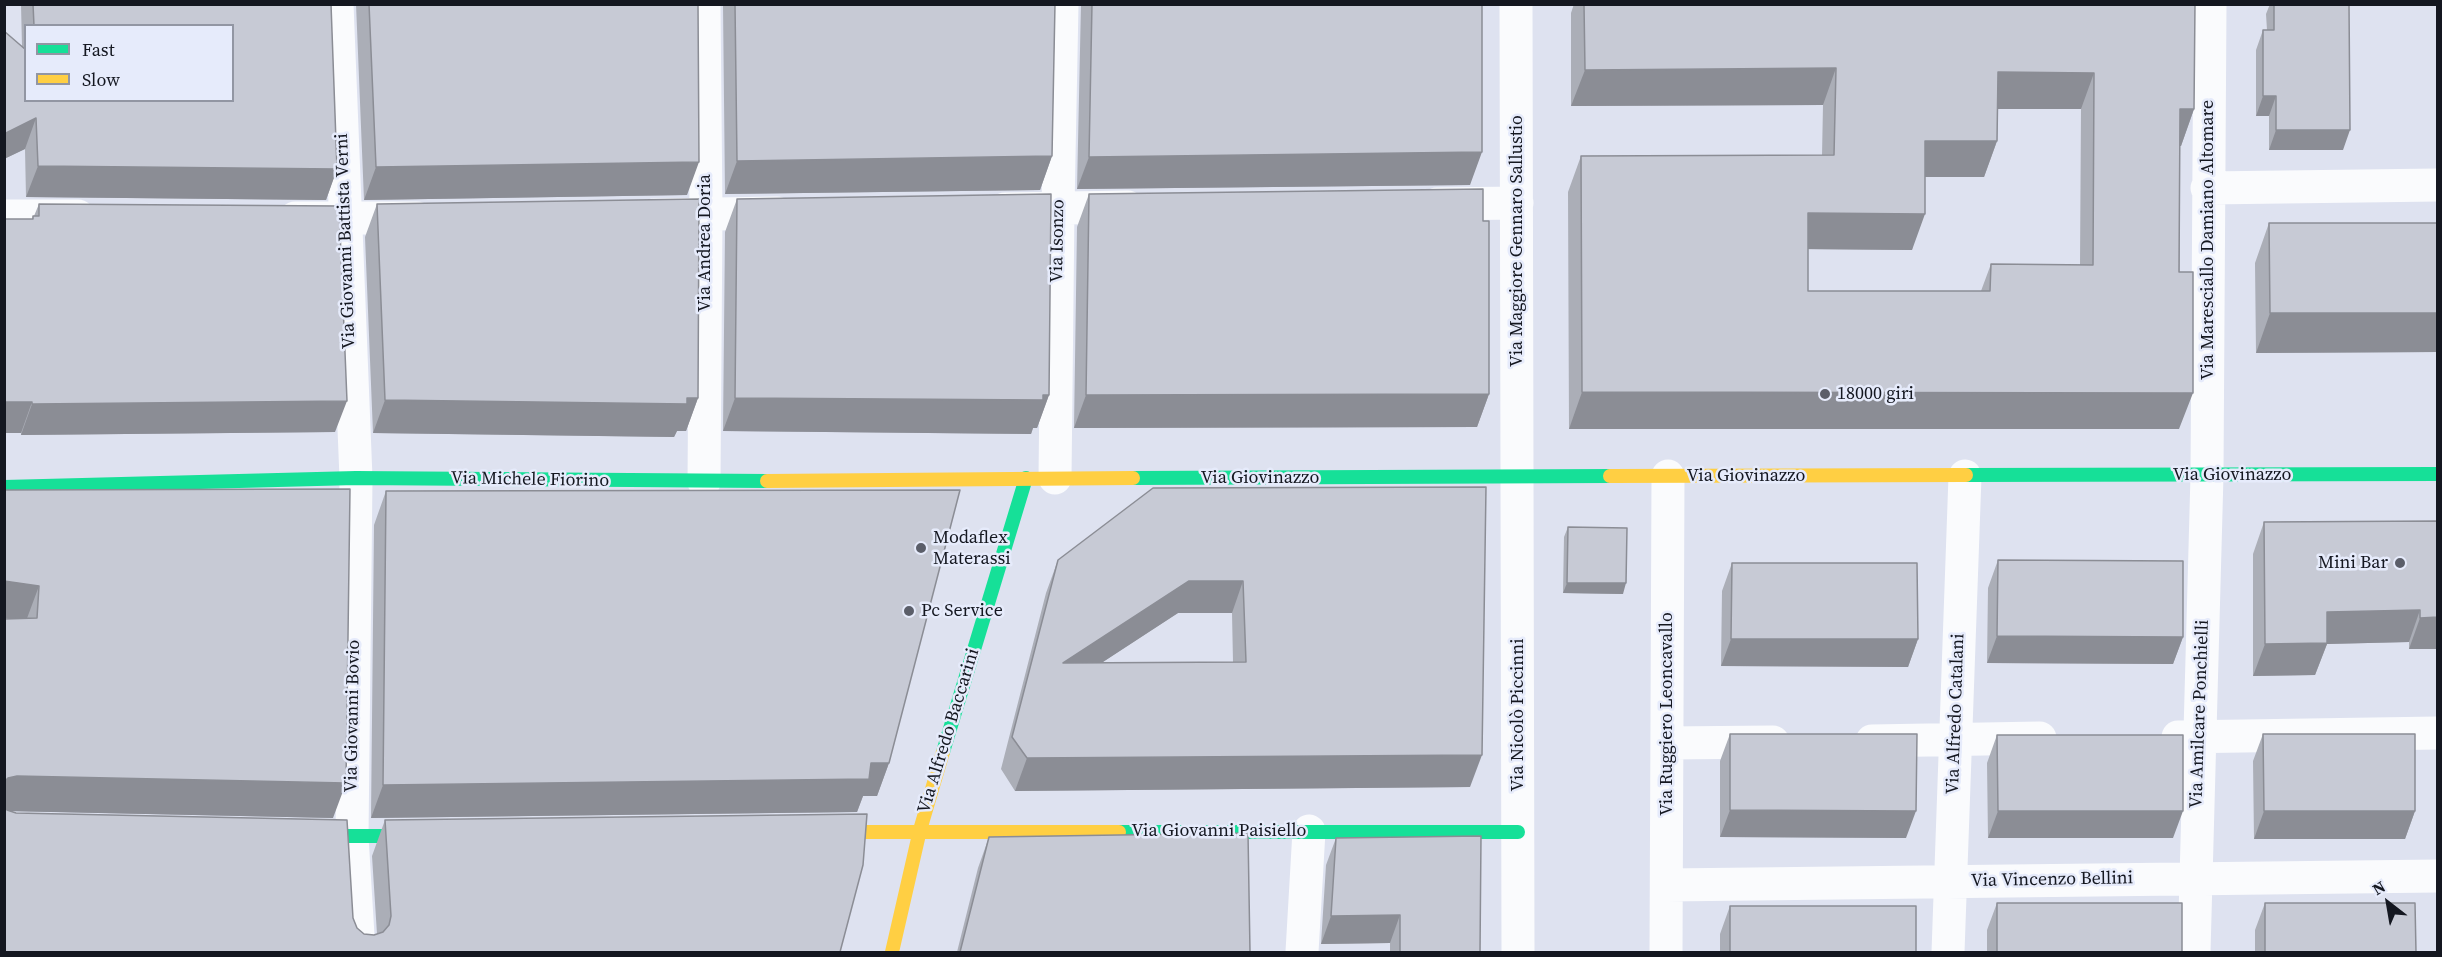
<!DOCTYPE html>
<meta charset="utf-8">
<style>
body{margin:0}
#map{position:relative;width:2442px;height:957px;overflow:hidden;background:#dee2f0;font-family:"Source Serif 4",serif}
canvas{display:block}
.frame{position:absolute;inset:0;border:6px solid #141720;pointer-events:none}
.legend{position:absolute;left:24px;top:24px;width:210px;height:78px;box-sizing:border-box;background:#e6ebfb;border:2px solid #9296a3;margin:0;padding:8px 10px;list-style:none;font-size:18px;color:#141720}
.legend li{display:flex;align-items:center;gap:12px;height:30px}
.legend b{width:30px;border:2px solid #9296a3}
.north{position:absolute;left:2358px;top:873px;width:60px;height:60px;-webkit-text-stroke:4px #e6ebfb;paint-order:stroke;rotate:329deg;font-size:16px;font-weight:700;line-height:24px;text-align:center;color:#141720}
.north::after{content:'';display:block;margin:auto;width:21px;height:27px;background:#141720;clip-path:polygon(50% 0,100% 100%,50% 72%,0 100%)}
</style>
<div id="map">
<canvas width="2442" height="957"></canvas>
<div class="frame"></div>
<ul class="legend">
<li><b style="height:8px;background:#16e098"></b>Fast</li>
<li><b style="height:8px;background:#ffcf43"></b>Slow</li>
</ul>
<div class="north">N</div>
</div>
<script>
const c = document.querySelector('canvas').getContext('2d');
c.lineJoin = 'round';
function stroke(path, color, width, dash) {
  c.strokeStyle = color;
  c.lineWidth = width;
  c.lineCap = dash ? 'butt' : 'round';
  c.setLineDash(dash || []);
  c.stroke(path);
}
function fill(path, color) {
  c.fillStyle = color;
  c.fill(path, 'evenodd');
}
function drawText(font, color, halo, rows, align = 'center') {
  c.font = font + ' "Source Serif 4",serif';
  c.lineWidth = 5;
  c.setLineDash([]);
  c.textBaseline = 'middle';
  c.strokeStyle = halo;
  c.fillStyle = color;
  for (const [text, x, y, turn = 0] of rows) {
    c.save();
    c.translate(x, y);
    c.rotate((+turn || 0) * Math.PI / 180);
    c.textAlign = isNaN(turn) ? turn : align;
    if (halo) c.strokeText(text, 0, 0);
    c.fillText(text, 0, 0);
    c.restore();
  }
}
const street = new Path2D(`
 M 337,4 L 356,478 L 352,837 L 359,952
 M 1516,4 L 1518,952
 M 2207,188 L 2438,185
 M 1437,204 L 1517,203
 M 1005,209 L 1128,207
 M 654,215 L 777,213
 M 4,216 L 78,216
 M 295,218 L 417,218
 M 1055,478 L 1058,208 L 1062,4
 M 704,482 L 706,214 L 704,4
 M 2178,737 L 2438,733
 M 1872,741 L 2040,738
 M 1667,743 L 1773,742
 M 1667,885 L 2438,876
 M 1302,952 L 1309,831
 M 1666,952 L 1668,476
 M 1948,952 L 1965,476
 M 2194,952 L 2207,475 L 2210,4`);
const fast = new Path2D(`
 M 1966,475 L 2438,474
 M 1133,478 L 1610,476
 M 4,487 L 356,478 L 767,481
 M 943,752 L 1026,478
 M 1119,832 L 1518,832
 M 303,836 L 423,836`);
const slow = new Path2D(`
 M 1610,476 L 1966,475
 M 767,481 L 1133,478
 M 822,832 L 1119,832
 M 892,952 L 920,830 L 943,752`);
const wall = new Path2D(`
 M 21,4 L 331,4 L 337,169 L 326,200 L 26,197 L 25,149 L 4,159 L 4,31 L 22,47 ZM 26,26 L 232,26 L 26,100 Z
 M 356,4 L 698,4 L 687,195 L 364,200 Z
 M 723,4 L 1055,4 L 1052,156 L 1040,190 L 725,194 Z
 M 1081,4 L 1482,4 L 1470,185 L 1077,189 Z
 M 1574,4 L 2195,4 L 2194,109 L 2181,146 L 2180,146 L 2179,429 L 1569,429 L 1568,192 L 1581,156 L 1822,156 L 1823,105 L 1571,106 L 1571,13 ZM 1998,109 L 2081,109 L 2080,265 L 1991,264 L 1981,291 L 1808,291 L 1808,249 L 1912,250 L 1925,177 L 1984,177 L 1997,141 Z
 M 2270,4 L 2349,4 L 2343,150 L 2269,150 L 2269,116 L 2256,116 L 2256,50 L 2263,30 L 2267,30 L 2266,14 Z
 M 1089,194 L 1483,221 L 1489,394 L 1477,427 L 1074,428 L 1077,227 Z
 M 737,199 L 1049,395 L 1037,428 L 1033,428 L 1031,434 L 723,431 L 725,232 Z
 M 39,204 L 335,432 L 21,435 L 21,433 L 4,433 L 4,219 L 32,219 L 33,216 L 34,216 Z
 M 377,204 L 698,398 L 686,431 L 677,431 L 674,437 L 373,433 L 365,237 Z
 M 2269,223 L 2438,223 L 2438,352 L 2256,353 L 2255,263 Z
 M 1486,487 L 1470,787 L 1015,791 L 1001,769 L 1046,593 L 1058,560 ZM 1178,613 L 1232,613 L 1233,662 L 1101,663 Z
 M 4,490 L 333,818 L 10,811 L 353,918 L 357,928 L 364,934 L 374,935 L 377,934 L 372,856 L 385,820 L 840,952 L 4,952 L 10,619 L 4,618 Z
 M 386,491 L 889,763 L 877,796 L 863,796 L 857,812 L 371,818 L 374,525 Z
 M 2438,521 L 2438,649 L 2409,649 L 2409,642 L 2327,644 L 2315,675 L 2253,676 L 2253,554 L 2264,522 Z
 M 1568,527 L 1623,594 L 1563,593 L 1564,537 Z
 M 1998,560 L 2183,637 L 2173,664 L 1987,663 L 1988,588 Z
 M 1732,563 L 1918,639 L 1908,667 L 1721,666 L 1722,591 Z
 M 1730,734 L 1906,838 L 1720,837 L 1720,761 Z
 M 2263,734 L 2415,811 L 2405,839 L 2254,839 L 2253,761 Z
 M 1997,735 L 2173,838 L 1988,838 L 1987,763 Z
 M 989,837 L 1250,952 L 957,952 L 978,868 Z
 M 1336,838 L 1480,952 L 1390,952 L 1390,943 L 1321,944 L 1326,865 Z
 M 1997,903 L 2182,952 L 1987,952 L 1987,930 Z
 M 2265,903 L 2416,952 L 2255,952 L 2255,930 Z
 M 1730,906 L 1916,952 L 1720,952 L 1720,934 Z`);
const shadedWall = new Path2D(`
 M 1836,68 L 1823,105 L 1571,106 L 1585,70 Z
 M 1998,72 L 2094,73 L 2081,109 L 1985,109 Z
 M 2263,96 L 2276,96 L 2269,116 L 2256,116 Z
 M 2180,109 L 2194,109 L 2181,146 L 2167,146 Z
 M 36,118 L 25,149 L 4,159 L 4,134 Z
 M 2276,130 L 2350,130 L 2343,150 L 2269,150 Z
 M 1925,141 L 1997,141 L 1984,177 L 1912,177 Z
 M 1482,152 L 1470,185 L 1077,189 L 1089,157 Z
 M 1052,156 L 1040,190 L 725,194 L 737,161 Z
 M 699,162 L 687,195 L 364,200 L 376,167 Z
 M 38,166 L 337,169 L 326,200 L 26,197 Z
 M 1808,213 L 1925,214 L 1912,250 L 1795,249 Z
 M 2270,313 L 2438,313 L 2438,352 L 2256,353 Z
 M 1582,392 L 2193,393 L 2179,429 L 1569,429 Z
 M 1489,394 L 1477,427 L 1074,428 L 1086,395 Z
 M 1049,395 L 1037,428 L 1033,428 L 1031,434 L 723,431 L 735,398 Z
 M 698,398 L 686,431 L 677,431 L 674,437 L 373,433 L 385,400 Z
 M 347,401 L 335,432 L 21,435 L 32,404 Z
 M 4,402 L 32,402 L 21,433 L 4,433 Z
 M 4,581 L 39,586 L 26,621 L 4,618 Z
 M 1189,581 L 1243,581 L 1232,613 L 1178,613 L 1051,696 L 1063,663 Z
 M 1567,583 L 1626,583 L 1623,594 L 1563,593 Z
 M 2420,610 L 2409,642 L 2327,644 L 2315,675 L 2253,676 L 2265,644 L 2327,612 Z
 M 2438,617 L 2438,649 L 2409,649 L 2420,618 Z
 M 1997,636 L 2183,637 L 2173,664 L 1987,663 Z
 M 1731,639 L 1918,639 L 1908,667 L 1721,666 Z
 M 1482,755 L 1470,787 L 1015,791 L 1027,758 Z
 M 871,763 L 889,763 L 877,796 L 863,796 L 857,812 L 371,818 L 383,785 Z
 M 17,776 L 346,783 L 333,818 L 4,811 L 4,782 L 8,778 Z
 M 1730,810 L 1916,811 L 1906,838 L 1720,837 Z
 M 1998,811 L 2183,811 L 2173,838 L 1988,838 Z
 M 2264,811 L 2415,811 L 2405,839 L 2254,839 Z
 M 1400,915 L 1390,943 L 1321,944 L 1331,916 Z`);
const building = new Path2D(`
 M 33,4 L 331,4 L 337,169 L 38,166 L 36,118 L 4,134 L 4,31 L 26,50 L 26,100 L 232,100 L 232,26 L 34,26 Z
 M 369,4 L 698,4 L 699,162 L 376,167 Z
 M 735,4 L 1055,4 L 1052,156 L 737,161 Z
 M 1092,4 L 1482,4 L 1482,152 L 1089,157 Z
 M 1584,4 L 2195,4 L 2194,109 L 2180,109 L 2179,272 L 2193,272 L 2193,393 L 1582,392 L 1581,156 L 1834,155 L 1836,68 L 1585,70 ZM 1998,72 L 2094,73 L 2093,265 L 1991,264 L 1990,291 L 1808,291 L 1808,213 L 1925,214 L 1925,141 L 1997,141 Z
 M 2274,4 L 2349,4 L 2350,130 L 2276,130 L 2276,96 L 2263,96 L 2263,30 L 2274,30 Z
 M 1483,189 L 1483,221 L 1489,221 L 1489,394 L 1086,395 L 1089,194 Z
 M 1051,194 L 1049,395 L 1043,395 L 1043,400 L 735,398 L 737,199 Z
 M 699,199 L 698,398 L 687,398 L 687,404 L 385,400 L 377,204 Z
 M 39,204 L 339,206 L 347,401 L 32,404 L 32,402 L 4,402 L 4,219 L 33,219 L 33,216 L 39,216 Z
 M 2269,223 L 2438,223 L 2438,313 L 2270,313 Z
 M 1486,487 L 1482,755 L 1027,758 L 1012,737 L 1058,560 L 1153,488 ZM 1189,581 L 1243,581 L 1246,662 L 1063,663 Z
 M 350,489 L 346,783 L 17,776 L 8,778 L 4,782 L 4,619 L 37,618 L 39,586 L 4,581 L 4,490 Z
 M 960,490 L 889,763 L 871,763 L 869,779 L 383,785 L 386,491 Z
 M 2438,521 L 2438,617 L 2420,618 L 2420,610 L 2327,612 L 2327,643 L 2265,644 L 2264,522 Z
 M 1568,527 L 1627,528 L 1626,583 L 1567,583 Z
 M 1998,560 L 2183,561 L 2183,637 L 1997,636 Z
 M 1732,563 L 1917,563 L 1918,639 L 1731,639 Z
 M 1730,734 L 1917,734 L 1916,811 L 1730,810 Z
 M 2263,734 L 2415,734 L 2415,811 L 2264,811 Z
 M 1997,735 L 2183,735 L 2183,811 L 1998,811 Z
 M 4,808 L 7,810 L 16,813 L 347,820 L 353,918 L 357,928 L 364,934 L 374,935 L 383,932 L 389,925 L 391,916 L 385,820 L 867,814 L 863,865 L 840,952 L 4,952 Z
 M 1248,833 L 1250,952 L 960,952 L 989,837 Z
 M 1481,836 L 1480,952 L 1400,952 L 1400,915 L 1331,916 L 1336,838 Z
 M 1997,903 L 2182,903 L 2182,952 L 1997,952 Z
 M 2265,903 L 2415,903 L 2416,952 L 2265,952 Z
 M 1730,906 L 1916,906 L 1916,952 L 1730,952 Z`);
const markers = [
 [1825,394,6,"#5b5e69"],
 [921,548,6,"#5b5e69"],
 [2400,563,6,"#5b5e69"],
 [909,611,6,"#5b5e69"]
];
const streetNames = [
 ["Via Maresciallo Damiano Altomare",2208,240,-90],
 ["Via Giovanni Battista Verni",346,241,-92],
 ["Via Isonzo",1058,241,-89],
 ["Via Maggiore Gennaro Sallustio",1517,241,-90],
 ["Via Andrea Doria",705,243,-90],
 ["Via Giovinazzo",2232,475],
 ["Via Giovinazzo",1746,476],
 ["Via Giovinazzo",1260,478],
 ["Via Michele Fiorino",530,480,1],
 ["Via Ruggiero Leoncavallo",1667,714,-90],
 ["Via Alfredo Catalani",1956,714,-88],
 ["Via Amilcare Ponchielli",2200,714,-88],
 ["Via Nicolò Piccinni",1518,715,-90],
 ["Via Giovanni Bovio",353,716,-89],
 ["Via Alfredo Baccarini",949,731,-73],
 ["Via Giovanni Paisiello",1219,831],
 ["Via Vincenzo Bellini",2052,880,-1]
];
const poiNames = [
 ["18000 giri",1837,394],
 ["Modaflex",933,538],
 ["Materassi",933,559],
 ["Mini Bar",2388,563,"right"],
 ["Pc Service",921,611]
];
stroke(street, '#fafbfd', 33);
stroke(fast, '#16e098', 14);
stroke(slow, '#ffcf43', 14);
fill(wall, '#abaeb7');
fill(shadedWall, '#8b8d95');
fill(building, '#c7cad5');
stroke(building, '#8b8d95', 1.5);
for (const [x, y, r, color] of markers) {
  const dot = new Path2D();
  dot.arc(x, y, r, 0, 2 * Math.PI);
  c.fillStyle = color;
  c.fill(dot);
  stroke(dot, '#e6ebfb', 2);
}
drawText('18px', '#141720', '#e6ebfb', streetNames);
drawText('18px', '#141720', '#e6ebfb', poiNames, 'left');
</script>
